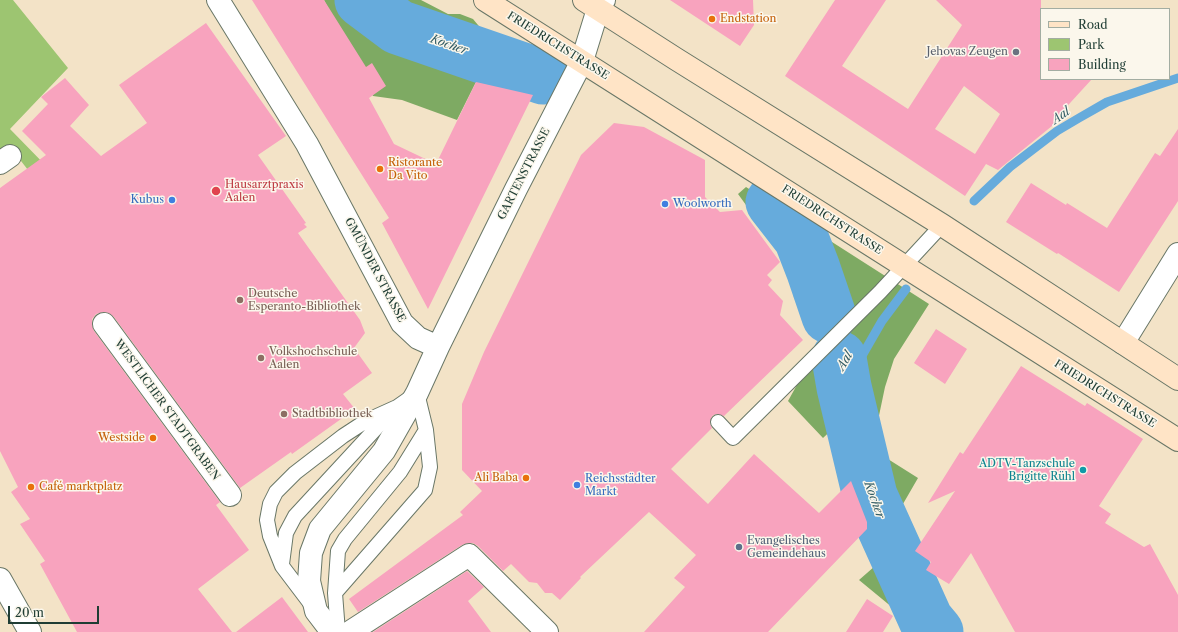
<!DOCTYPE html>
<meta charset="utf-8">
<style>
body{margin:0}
#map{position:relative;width:1178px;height:632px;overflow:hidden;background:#f3e3c7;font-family:"Libre Caslon Text",serif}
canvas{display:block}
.legend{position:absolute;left:1040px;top:8px;width:130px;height:72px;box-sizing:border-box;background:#fbf7ec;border:1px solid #a3ada2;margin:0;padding:5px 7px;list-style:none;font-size:12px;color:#1f3d34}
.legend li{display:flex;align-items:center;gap:8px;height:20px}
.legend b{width:20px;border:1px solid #a3ada2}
.scale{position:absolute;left:8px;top:606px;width:91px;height:18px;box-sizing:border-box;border:2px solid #1f3d34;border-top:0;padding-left:5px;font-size:12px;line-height:14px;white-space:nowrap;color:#1f3d34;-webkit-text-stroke:3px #fbf7ec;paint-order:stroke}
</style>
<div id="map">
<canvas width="1178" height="632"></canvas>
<ul class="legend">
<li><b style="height:5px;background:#ffe4c6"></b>Road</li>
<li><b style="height:11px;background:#9dc571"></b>Park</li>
<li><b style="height:11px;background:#f8a3be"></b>Building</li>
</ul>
<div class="scale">20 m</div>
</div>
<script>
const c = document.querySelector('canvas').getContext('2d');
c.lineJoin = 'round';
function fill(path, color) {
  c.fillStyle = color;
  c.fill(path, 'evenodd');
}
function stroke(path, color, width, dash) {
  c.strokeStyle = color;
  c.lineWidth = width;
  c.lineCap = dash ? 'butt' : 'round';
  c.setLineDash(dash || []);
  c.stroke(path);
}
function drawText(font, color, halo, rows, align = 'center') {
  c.font = font + ' "Libre Caslon Text",serif';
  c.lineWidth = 3;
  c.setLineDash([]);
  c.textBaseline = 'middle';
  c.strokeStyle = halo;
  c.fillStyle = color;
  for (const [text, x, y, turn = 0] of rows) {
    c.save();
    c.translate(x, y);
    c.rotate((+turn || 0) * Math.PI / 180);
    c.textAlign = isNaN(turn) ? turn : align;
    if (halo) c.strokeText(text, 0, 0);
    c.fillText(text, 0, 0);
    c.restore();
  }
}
const green = new Path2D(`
 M 0,0 L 13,0 L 68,68 L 10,129 L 52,172 L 38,183 L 11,148 L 0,155 Z`);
const forest = new Path2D(`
 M 324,0 L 421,0 L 448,14 L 460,14 L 473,19 L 483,31 L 509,46 L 541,78 L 533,95 L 476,82 L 457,120 L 402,100 L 373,96 L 359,72 Z
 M 746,187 L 929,304 L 894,359 L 885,387 L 872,449 L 918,478 L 896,516 L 928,598 L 952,632 L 914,632 L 893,608 L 859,580 L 883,559 L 857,496 L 852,480 L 840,422 L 823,438 L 788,401 L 837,313 L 832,292 L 804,313 L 794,298 L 791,267 L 738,194 Z`);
const stream = new Path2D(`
 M 974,201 L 1010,167 L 1057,131 L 1079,118 L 1107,102 L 1178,78
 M 844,387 L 882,321 L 906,289`);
const river = new Path2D(`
 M 362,0 L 398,27 L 543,77
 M 773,202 L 801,238 L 813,269 L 829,316
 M 839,358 L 844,387 L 870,496 L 926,620 L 936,632`);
const building = new Path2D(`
 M 252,0 L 324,0 L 366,67 L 372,63 L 386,86 L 369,98 L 394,144 L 436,164 L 476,82 L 533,95 L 428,309 L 382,223 L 389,218 Z
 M 670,0 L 753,0 L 754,25 L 740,46 Z
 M 835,0 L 886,0 L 842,66 L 908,109 L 962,25 L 936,0 L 1041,0 L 1041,79 L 1092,79 L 1060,114 L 1063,117 L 998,170 L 986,164 L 965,196 L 785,76 ZM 964,86 L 1000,114 L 975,154 L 935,129 Z
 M 206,23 L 286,136 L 258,155 L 306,223 L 304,224 L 307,227 L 298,233 L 360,320 L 365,333 L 354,348 L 372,373 L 343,394 L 355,409 L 292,454 L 291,452 L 240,488 L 114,317 L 109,313 L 103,312 L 96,314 L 92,319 L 92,325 L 94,331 L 220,502 L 216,505 L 249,550 L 198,589 L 232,632 L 77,632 L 40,564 L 45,561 L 20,524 L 30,519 L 11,492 L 18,487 L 0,451 L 0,188 L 46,155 L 22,131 L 48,104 L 41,97 L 65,78 L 89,105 L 70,126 L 101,156 L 147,123 L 119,85 Z
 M 614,123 L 644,127 L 705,160 L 705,197 L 720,212 L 742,210 L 780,262 L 767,275 L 772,280 L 768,285 L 783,301 L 780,315 L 803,340 L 724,416 L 716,414 L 712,416 L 710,424 L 712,428 L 671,469 L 708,504 L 754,454 L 819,513 L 851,481 L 867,522 L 867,529 L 768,632 L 644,632 L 685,587 L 674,578 L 696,555 L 649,512 L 580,577 L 581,578 L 560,600 L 552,593 L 545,593 L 537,583 L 529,582 L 511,564 L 503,571 L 478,546 L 473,543 L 468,543 L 462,545 L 358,612 L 349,599 L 463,515 L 460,512 L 482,491 L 462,470 L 462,404 L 484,352 L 581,155 Z
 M 1178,129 L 1178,201 L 1119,292 L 1058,253 L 1057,254 L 1006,222 L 1031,183 L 1066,205 L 1067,203 L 1107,228 L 1155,153 L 1160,156 Z
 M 936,329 L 967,349 L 945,384 L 914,363 Z
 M 1021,366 L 1085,406 L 1087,403 L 1143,439 L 1099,506 L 1111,514 L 1105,523 L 1144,547 L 1150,544 L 1178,595 L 1178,632 L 1015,632 L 971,553 L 949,584 L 926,570 L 931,562 L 915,551 L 955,491 L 928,503 L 960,452 L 963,454 Z
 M 467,571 L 484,587 L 468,601 L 491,632 L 373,632 Z
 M 282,597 L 308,632 L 236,632 Z
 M 867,599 L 893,616 L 883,632 L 846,632 Z`);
const service = new Path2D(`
 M 718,422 L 733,438 L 880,292 L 942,225
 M 282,564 L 286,533 L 295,516 L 392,411
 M 310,603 L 282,566 L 270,536 L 267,520 L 270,504 L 276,492 L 295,473 L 343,436 L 366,421 L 397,407 L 417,393 L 426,430 L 430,467 L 425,490 L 335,593
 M 338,632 L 335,593 L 338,551 L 345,539 L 400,472 L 426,430`);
const pedestrian = new Path2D(`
 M 0,163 L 10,156
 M 104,324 L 230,495
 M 0,579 L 30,632
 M 350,632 L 469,555 L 547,632`);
const minor = new Path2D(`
 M 218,0 L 307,144 L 402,323 L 418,338 L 438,347
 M 1123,343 L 1178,254
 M 332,632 L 316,611 L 309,581 L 311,553 L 320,529 L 384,451 L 417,393 L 438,347 L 516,189 L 582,61`);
const tertiary = new Path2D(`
 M 582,61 L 598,9 L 604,0`);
const secondary = new Path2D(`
 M 485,0 L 1178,440
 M 584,0 L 676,59 L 942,225 L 1178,379`);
const markers = [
 [712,19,4,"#e8710a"],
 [1016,52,4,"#6b7280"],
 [380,169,4,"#e8710a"],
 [216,191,5,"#e0444e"],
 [172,200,4,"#3f7fe0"],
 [665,204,4,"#3f7fe0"],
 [240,300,4,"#8d6e63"],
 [261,358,4,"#8d6e63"],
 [284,414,4,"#8d6e63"],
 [153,438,4,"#e8710a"],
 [1083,470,4,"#0f9aa8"],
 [526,478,4,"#e8710a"],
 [577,485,4,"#3f7fe0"],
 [31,487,4,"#e8710a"],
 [739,547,4,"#5c6f8a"]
];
const foodNames = [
 ["Endstation",720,19],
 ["Ristorante",388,163],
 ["Da Vito",388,176],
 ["Westside",145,438,"right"],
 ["Ali Baba",518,478,"right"],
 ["Café marktplatz",39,487]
];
const streetNames = [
 ["FRIEDRICHSTRASSE",558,46,32],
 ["GARTENSTRASSE",524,174,-63],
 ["FRIEDRICHSTRASSE",832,220,33],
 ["GMÜNDER STRASSE",375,270,62],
 ["FRIEDRICHSTRASSE",1105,394,32],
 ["WESTLICHER STADTGRABEN",167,410,54]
];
const worshipNames = [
 ["Jehovas Zeugen",1008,52]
];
const healthNames = [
 ["Hausarztpraxis",225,185],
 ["Aalen",225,198]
];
const shopNames = [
 ["Kubus",164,200,"right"],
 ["Woolworth",673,204],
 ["Reichsstädter",585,479],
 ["Markt",585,492]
];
const educationNames = [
 ["Deutsche",248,294],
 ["Esperanto-Bibliothek",248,307],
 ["Volkshochschule",269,352],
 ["Aalen",269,365],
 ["Stadtbibliothek",292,414]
];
const cultureNames = [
 ["ADTV-Tanzschule",1075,464],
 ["Brigitte Rühl",1075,477]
];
const serviceNames = [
 ["Evangelisches",747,541],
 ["Gemeindehaus",747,554]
];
const waterNames = [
 ["Kocher",449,45,19],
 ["Aal",1061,116,-35],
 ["Aal",845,361,-60],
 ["Kocher",874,500,70]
];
fill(green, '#9dc571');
fill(forest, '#7eaa63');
stroke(stream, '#66abdc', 9);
stroke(river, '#66abdc', 55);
fill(building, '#f8a3be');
stroke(service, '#697767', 16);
stroke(pedestrian, '#697767', 24);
stroke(minor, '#697767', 24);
stroke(tertiary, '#697767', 24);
stroke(secondary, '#697767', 24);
stroke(service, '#fff', 14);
stroke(pedestrian, '#fff', 22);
stroke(minor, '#fff', 22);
stroke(tertiary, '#fff', 22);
stroke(secondary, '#ffe4c6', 22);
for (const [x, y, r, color] of markers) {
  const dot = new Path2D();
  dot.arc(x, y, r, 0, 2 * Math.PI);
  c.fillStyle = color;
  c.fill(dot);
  stroke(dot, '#fbf7ec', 1.5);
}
drawText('11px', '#c56008', '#fbf7ec', foodNames, 'left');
drawText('11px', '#1f3d34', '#fbf7ec', streetNames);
drawText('11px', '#5b616d', '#fbf7ec', worshipNames, 'right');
drawText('11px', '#be3a42', '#fbf7ec', healthNames, 'left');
drawText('11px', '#366cbe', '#fbf7ec', shopNames, 'left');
drawText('11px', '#785e54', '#fbf7ec', educationNames, 'left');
drawText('11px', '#0d838f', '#fbf7ec', cultureNames, 'right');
drawText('11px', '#4e5e75', '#fbf7ec', serviceNames, 'left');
drawText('italic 12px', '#345e66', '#fbf7ec', waterNames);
</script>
